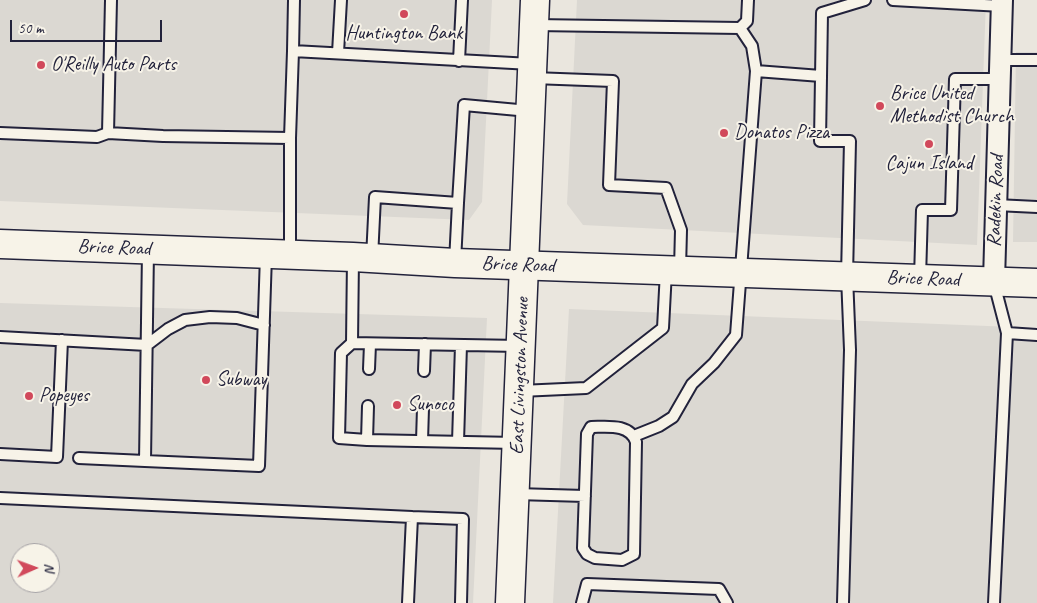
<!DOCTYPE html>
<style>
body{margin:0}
#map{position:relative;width:1037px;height:603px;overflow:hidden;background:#eae6de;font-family:Caveat,sans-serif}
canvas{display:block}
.north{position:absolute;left:10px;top:543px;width:50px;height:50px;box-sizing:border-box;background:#f7f3e8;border:1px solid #a29fa3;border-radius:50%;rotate:88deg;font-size:14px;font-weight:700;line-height:20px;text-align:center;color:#22223b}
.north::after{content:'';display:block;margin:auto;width:18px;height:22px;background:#d1495b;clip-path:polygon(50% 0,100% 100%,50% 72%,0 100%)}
.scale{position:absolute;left:10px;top:20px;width:152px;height:22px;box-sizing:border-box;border:2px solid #22223b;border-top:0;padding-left:6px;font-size:15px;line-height:18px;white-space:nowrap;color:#22223b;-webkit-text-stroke:4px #f7f3e8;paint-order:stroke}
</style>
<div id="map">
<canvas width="1037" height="603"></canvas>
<div class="north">N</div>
<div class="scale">50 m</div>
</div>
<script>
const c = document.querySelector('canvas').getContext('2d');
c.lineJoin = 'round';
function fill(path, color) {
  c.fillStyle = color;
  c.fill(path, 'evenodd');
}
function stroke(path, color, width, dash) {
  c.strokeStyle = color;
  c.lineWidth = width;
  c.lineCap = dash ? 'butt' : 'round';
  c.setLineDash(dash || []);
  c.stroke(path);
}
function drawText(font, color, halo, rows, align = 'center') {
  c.font = font + ' Caveat,sans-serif';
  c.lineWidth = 4;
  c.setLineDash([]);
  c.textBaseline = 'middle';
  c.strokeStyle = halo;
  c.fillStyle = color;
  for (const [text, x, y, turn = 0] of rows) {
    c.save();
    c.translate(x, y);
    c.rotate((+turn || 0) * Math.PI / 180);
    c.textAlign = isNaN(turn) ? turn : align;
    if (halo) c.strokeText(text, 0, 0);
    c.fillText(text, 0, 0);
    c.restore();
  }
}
const built = new Path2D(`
 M 0,0 L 492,0 L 482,202 L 469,220 L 0,201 Z
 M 577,0 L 986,0 L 977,245 L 583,225 L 567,204 Z
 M 1016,52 L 1037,52 L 1037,242 L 1013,242 Z
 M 0,303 L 487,318 L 473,603 L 0,603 ZM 20,553 L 50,553 L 50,583 L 20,583 Z
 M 569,309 L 1037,328 L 1037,603 L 553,603 Z`);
const lane = new Path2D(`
 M 111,0 L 108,133 L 163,136 L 290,138
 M 893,0 L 1002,6
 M 535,25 L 740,28 L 747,21 L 748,0
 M 740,28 L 752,46 L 756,71
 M 293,51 L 294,0
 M 338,53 L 341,0
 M 1000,60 L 1037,60
 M 459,61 L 462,0
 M 533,78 L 613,81 L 609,185 L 666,188 L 681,230 L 680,269
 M 0,133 L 97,137 L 108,133
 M 996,205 L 1037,207
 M 148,251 L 145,461 L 259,466 L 266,255
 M 290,253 L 290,138 L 293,51 L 531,64
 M 353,258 L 352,343 L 341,353 L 339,438 L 367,440 L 516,443
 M 372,258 L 375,197 L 458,203
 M 455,262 L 458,203 L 464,105 L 529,111
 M 920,278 L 922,210 L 951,210 L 955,79 L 1000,79
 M 1007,333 L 1037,335
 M 0,337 L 147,345 L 168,329 L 185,320 L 210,317 L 237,318 L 264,325
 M 352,343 L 520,346
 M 369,369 L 370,344
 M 424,371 L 425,344
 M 520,391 L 586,388 L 663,328 L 666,271
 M 591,427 C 606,427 630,423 636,442 L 634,554 L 622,560 L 595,558 L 587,554 L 583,548 L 587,434 Z
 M 634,436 L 659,426 L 673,417 L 692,384 L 714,363 L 736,335 L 756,71 L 821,76
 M 367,440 L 368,406
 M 422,441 L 423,408
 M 458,442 L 461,345
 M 0,454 L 57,457 L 62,340
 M 79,458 L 145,461
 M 516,494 L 585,496
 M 0,498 L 412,517 L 408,603
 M 412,517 L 463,519 L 461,603
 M 582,603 L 587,584 L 719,589 L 727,603
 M 843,603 L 850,350 L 847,276 L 850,141 L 820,141 L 822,13 L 865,0
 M 994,603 L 1007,333 L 994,283`);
const street = new Path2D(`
 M 994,281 L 1002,0`);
const secondary = new Path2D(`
 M 510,603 L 535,0`);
const primary = new Path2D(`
 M 0,244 L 353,257 L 455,263 L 1037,283`);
const markers = [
 [404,14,5,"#d1495b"],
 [41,65,5,"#d1495b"],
 [880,106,5,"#d1495b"],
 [724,133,5,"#d1495b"],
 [929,144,5,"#d1495b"],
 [206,380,5,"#d1495b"],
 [29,396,5,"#d1495b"],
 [397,405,5,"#d1495b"]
];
const poiNames = [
 ["Huntington Bank",404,34,"center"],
 ["O'Reilly Auto Parts",51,65],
 ["Brice United",890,94],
 ["Methodist Church",890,117],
 ["Donatos Pizza",734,133],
 ["Cajun Island",929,164,"center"],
 ["Subway",216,380],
 ["Popeyes",39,396],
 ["Sunoco",407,405]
];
const streetNames = [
 ["Radekin Road",996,201,-88],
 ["Brice Road",114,248,2],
 ["Brice Road",518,265,2],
 ["Brice Road",923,279,2],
 ["East Livingston Avenue",520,376,-88]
];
fill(built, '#dbd8d2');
stroke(lane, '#22223b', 14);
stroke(street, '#22223b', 24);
stroke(secondary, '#22223b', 31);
stroke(primary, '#22223b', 31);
stroke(lane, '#f7f3e8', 10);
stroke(street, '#f7f3e8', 20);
stroke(secondary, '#f7f3e8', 28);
stroke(primary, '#f7f3e8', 28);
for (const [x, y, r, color] of markers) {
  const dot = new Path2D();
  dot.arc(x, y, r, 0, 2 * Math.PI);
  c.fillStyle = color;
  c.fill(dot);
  stroke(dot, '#f7f3e8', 2);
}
drawText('20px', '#22223b', '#f7f3e8', poiNames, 'left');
drawText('20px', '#22223b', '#f7f3e8', streetNames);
</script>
